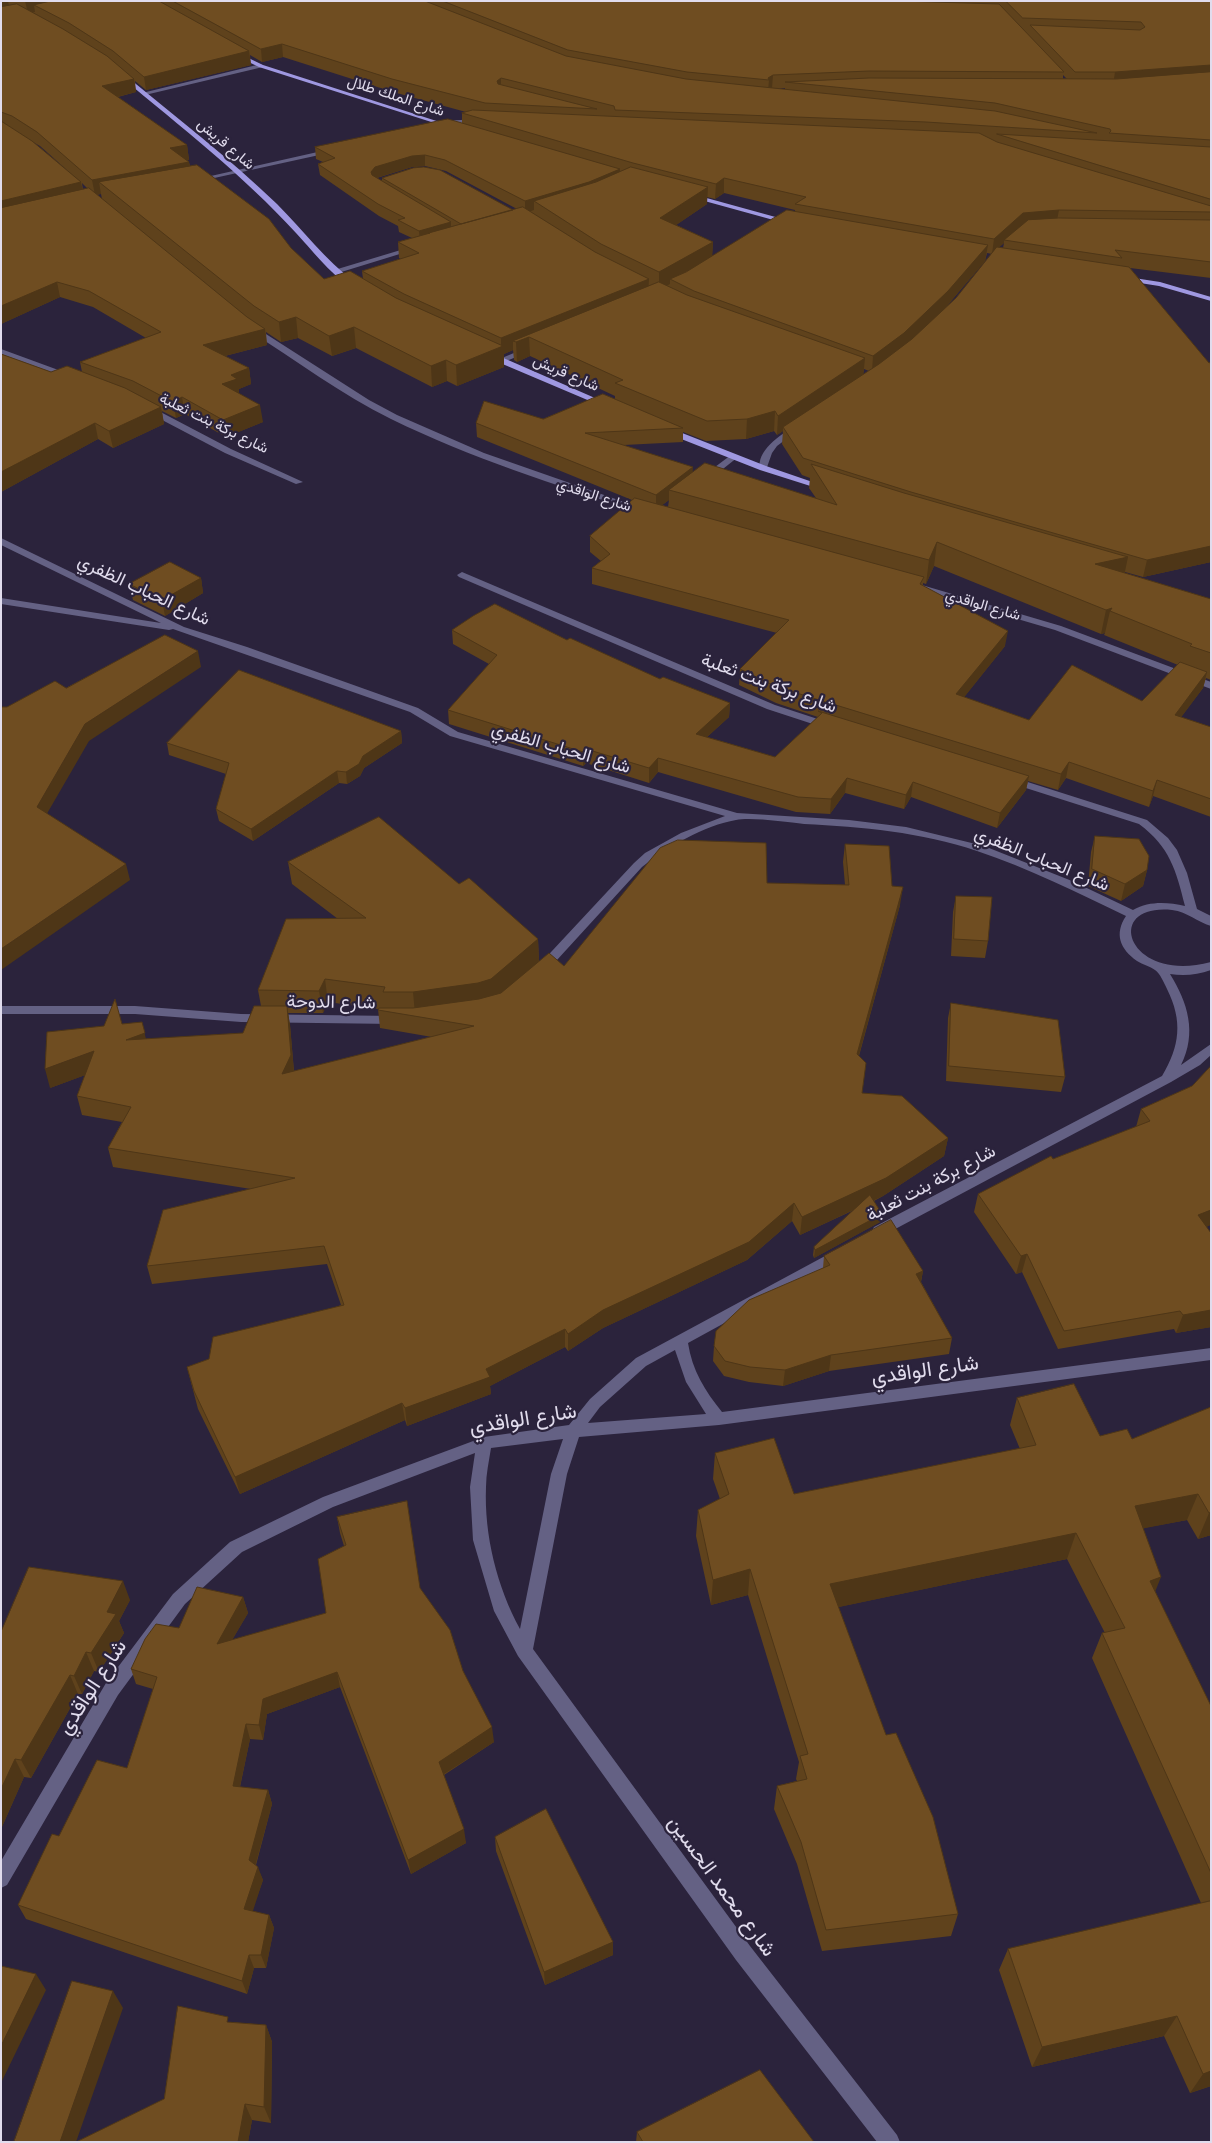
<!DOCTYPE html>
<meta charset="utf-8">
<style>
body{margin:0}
#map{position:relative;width:1212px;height:2143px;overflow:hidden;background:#2b233c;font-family:"Golos Text",sans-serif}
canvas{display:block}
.frame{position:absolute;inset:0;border:2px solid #e1dced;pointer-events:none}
</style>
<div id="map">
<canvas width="1212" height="2143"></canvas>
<div class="frame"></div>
</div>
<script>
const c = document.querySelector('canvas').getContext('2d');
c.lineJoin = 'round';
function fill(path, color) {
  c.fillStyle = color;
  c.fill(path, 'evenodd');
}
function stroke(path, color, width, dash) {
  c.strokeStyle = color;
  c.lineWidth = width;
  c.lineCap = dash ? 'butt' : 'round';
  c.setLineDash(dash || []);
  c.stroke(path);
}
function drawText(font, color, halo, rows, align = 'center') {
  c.font = font + ' "Golos Text",Vazirmatn,sans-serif';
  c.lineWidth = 4.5;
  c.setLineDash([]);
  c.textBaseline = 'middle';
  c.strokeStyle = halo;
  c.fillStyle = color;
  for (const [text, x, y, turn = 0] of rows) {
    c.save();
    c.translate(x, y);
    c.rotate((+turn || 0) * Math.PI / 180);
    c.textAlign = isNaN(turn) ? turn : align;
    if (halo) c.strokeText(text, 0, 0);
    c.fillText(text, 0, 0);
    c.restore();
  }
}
const street = new Path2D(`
 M 261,64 L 263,67 L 145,95 L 142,93 Z
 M 481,119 L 479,122 L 440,125 L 437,123 L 440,121 Z
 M 331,149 L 334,151 L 333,152 L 196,182 L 193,180 Z
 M 414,246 L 416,247 L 416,249 L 338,273 L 331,271 Z
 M 249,327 L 255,327 L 369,400 L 397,415 L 484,453 L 647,510 L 640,512 C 555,485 471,458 391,419 C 342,395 296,360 249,331 Z
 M 526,348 L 533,350 L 504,362 L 497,360 Z
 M 1,349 L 72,375 L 73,377 L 66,379 L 1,354 Z
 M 145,407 L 151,407 L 231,449 L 303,482 L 296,484 L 225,453 L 145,411 Z
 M 794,426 L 801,428 L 777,446 L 772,453 L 766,470 L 760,470 C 756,450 780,436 794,426 Z
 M 731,455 L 738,457 L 709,480 L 703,480 L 703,476 Z
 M 1,538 L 184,627 L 247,647 L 418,708 L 458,732 L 737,813 L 849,820 L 906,827 L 984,846 L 1072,881 L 1133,910 C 1149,901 1167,902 1185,906 C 1176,870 1170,847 1139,824 L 1007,782 L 1006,780 L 1011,777 L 1015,778 L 1147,820 L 1168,838 L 1177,850 L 1187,873 L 1197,909 L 1211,916 L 1211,926 C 1197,922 1188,912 1172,910 C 1101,903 1128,985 1211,962 L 1211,970 C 1197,975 1184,976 1170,974 C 1188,1003 1197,1033 1181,1065 L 1211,1044 L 1211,1055 L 1200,1065 L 1171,1082 L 884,1235 L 879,1236 L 874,1235 L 872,1231 L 874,1227 L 1162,1076 C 1180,1046 1183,1021 1167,989 C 1164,983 1160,973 1155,970 C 1150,966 1143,965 1137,961 C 1120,949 1114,934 1126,916 C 1078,893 1028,868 977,851 C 921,832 862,827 804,824 C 787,822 751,817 736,820 C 705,825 666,848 642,867 L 546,972 L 538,972 L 536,969 L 538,966 L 634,863 L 645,853 L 681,833 L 725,816 L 450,736 L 410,712 L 173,629 L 169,630 L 1,604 L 1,598 L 161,623 L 1,545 Z
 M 462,572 L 775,705 L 833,724 L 834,726 L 833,728 L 825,728 L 767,709 L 459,577 L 457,575 Z
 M 915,583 L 1061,626 L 1211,682 L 1211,689 L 1055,630 L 912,588 L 910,586 Z
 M 1,1006 L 135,1006 L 241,1014 L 395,1016 L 401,1020 L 395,1024 L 241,1022 L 135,1014 L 1,1014 Z
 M 838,1249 L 843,1250 L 845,1254 L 843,1258 L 688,1343 C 692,1370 705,1391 722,1412 L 1211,1348 L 1211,1360 L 719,1425 L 579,1437 L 567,1474 L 533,1649 L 750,1946 L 897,2135 L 900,2142 L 877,2142 L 736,1960 L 518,1656 L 494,1611 L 473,1540 L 470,1487 L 475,1453 L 333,1507 L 242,1552 L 185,1604 L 118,1695 L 7,1885 L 1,1888 L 1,1861 L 106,1683 L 173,1594 L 230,1542 L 323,1497 L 484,1437 L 569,1425 L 590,1399 L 636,1358 ZM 675,1350 L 686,1382 L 706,1414 L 588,1423 L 600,1407 L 646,1366 ZM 563,1439 L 551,1474 L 520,1629 C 497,1587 484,1535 486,1487 C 486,1474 489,1461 491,1448 Z`);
const primary = new Path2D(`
 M 234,53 L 238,53 L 263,65 L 452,126 L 447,127 L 259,67 L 234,55 Z
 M 121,75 L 125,75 C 176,117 229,158 277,204 C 303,230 325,260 355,282 L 355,286 C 340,287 307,244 296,233 C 243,175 181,127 121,77 Z
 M 692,194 L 790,221 L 791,222 L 788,224 L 690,197 L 689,196 Z
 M 1121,276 L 1160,282 L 1211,297 L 1211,301 L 1159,286 L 1121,280 Z
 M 486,353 L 492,353 L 611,405 L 604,407 L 486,357 Z
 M 666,429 L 672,429 L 766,466 L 830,488 L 823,490 L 760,470 L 666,433 Z`);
const wall = new Path2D(`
 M 1,1 L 1211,1 L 1211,278 L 1130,268 L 1209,363 L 1211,362 L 1211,562 L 1143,577 L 1125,572 L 1125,573 L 1211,599 L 1211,680 L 1206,678 L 1203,688 L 1181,717 L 1211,727 L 1211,817 L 1153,796 L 1149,807 L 1066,778 L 1058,790 L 1028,781 L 1026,790 L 997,828 L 911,797 L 904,809 L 845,793 L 830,814 L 796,812 L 658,772 L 649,783 L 586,763 L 583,766 L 449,724 L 448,710 L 489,664 L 453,644 L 452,630 L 567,640 L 660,679 L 730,703 L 729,717 L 707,737 L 775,757 L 818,717 L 776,703 L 739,685 L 740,669 L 777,633 L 592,584 L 592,568 L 601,561 L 590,552 L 590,536 L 632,500 L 477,437 L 476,423 L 543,419 L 615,399 L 615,396 L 530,356 L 517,362 L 514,360 L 513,350 L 504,354 L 504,367 L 457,386 L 447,381 L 432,387 L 356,348 L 332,356 L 298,338 L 281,342 L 266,332 L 267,345 L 225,356 L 249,368 L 251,384 L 239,389 L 239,394 L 263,422 L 226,437 L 185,414 L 176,418 L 162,411 L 164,424 L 113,448 L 98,439 L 1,492 L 1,354 L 51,372 L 82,372 L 80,362 L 146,338 L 93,307 L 60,297 L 1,324 ZM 250,55 L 262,62 L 283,57 L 393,92 L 466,112 L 462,113 L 462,123 L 315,147 L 316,159 L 323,162 L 318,164 L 320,175 L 379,216 L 398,226 L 399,232 L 412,238 L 398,242 L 399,258 L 401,259 L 362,271 L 363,279 L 324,279 L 291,248 L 190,166 L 189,162 L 187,160 L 189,160 L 187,145 L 118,97 L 136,92 L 135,81 L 146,90 L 251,65 ZM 1063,75 L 1067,79 L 1063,79 ZM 773,88 L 785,88 L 785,89 ZM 33,142 L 40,146 L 67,170 ZM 425,166 L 446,171 L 517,209 L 513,210 L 382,178 L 382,181 L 377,178 L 412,167 ZM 82,183 L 87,188 L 87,189 L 83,190 ZM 724,193 L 795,210 L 795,212 L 712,256 L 713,242 L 676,225 L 707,204 L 707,197 L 715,199 ZM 101,194 L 102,199 L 96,195 ZM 1004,243 L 1003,248 L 999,247 ZM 987,253 L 992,254 L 956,298 L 909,341 L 946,307 L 985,261 ZM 864,369 L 869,371 L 863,375 ZM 774,431 L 777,435 L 783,431 L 782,444 L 802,475 L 810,478 L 809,488 L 816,498 L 693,472 L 624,445 L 683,442 L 683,432 L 706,441 L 746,439 ZM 669,500 L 668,507 L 662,505 ZM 934,566 L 1101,634 L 1105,633 L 1104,635 L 1178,665 L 1142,701 L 1029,720 L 964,697 L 1005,646 L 923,586 L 923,583 L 926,584 Z
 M 201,578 L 203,593 L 165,616 L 133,600 L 129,584 Z
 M 401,731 L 402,743 L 364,768 L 360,776 L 347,784 L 339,783 L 253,841 L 219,821 L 216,809 L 226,774 L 169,755 L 167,743 Z
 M 1095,836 L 1147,870 L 1143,886 L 1121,901 L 1088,886 L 1091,852 Z
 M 845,844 L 892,886 L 900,905 L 859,1056 L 862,1093 L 948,1138 L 944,1156 L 883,1196 L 874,1201 L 880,1222 L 814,1258 L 813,1255 L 814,1247 L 854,1210 L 800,1235 L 792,1221 L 747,1260 L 603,1328 L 568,1351 L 565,1347 L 490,1386 L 491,1394 L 407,1426 L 405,1420 L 240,1494 L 198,1409 L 187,1367 L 209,1359 L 341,1305 L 327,1264 L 152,1284 L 147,1266 L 251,1189 L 113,1167 L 108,1148 L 122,1122 L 82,1115 L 77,1096 L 85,1075 L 50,1088 L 122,1024 L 146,1039 L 243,1033 L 261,1006 L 258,990 L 338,919 L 292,884 L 288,862 L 459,884 L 538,939 L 539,961 L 564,966 L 767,883 L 845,885 L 843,862 ZM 328,1002 L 378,1009 L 380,1028 L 432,1037 L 294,1071 L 290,1025 L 288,1013 L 323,1013 Z
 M 956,896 L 988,941 L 985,958 L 951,956 L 953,912 Z
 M 951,1003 L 1065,1077 L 1061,1092 L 946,1081 L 948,1018 Z
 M 1192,1086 L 1206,1227 L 1211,1327 L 1176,1333 L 1174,1329 L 1058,1349 L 1022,1272 L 1016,1274 L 974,1212 L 978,1194 L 1053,1159 L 1136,1127 L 1141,1109 Z
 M 824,1256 L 923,1271 L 921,1282 L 952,1338 L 949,1354 L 829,1371 L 783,1386 L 749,1382 L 724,1376 L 713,1361 L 714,1346 L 823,1268 Z
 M 1017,1398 L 1100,1436 L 1132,1439 L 1211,1407 L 1211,1535 L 1198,1539 L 1187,1520 L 1143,1528 L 1155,1592 L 1211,1706 L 1211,2086 L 1190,2093 L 1164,2036 L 1032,2067 L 999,1970 L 1008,1949 L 1201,1903 L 1092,1658 L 1102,1633 L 1105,1633 L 1067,1559 L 838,1607 L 886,1735 L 958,1914 L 951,1936 L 822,1951 L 797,1864 L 774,1809 L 777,1786 L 797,1781 L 796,1779 L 799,1762 L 748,1595 L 711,1605 L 696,1536 L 698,1510 L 720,1499 L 713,1479 L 715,1453 L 794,1494 L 1020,1449 L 1010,1425 Z
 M 337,1517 L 420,1588 L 463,1671 L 494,1742 L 444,1775 L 466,1843 L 411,1874 L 340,1687 L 267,1714 L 263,1740 L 250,1739 L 240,1787 L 268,1790 L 272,1804 L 256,1865 L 263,1880 L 252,1911 L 269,1915 L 274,1928 L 266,1968 L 254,1968 L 247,1994 L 26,1919 L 18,1905 L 59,1836 L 127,1768 L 153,1689 L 136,1684 L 131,1669 L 179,1628 L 243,1597 L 248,1613 L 232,1640 L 326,1613 L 344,1546 L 340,1533 Z
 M 130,1600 L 119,1621 L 124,1633 L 99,1672 L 94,1671 L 82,1694 L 78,1694 L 31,1778 L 24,1777 L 1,1829 L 1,1632 Z
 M 495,1837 L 613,1955 L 545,1985 L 496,1851 Z
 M 230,2022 L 266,2025 L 272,2042 L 271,2123 L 252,2120 L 248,2142 L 76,2142 L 164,2099 Z
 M 637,2132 L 814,2142 L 636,2142 Z`);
const shadedWall = new Path2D(`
 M 1,1 L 8,1 L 10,11 L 1,13 Z
 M 25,1 L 84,1 L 34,5 L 35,12 L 28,13 Z
 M 282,44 L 283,57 L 262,62 L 261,49 Z
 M 249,51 L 251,65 L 146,90 L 144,77 Z
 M 1211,65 L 1211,78 L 1113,85 L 1115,72 Z
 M 773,75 L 772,88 L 768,91 L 769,80 L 768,78 Z
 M 501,78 L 501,91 L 497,81 Z
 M 134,79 L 136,92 L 105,100 L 102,86 Z
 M 187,145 L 189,160 L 172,163 L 170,148 Z
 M 425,155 L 425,166 L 412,167 L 376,178 L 372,184 L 371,172 L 375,167 L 412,156 Z
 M 189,162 L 192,177 L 99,182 L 101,194 L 95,195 L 92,180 Z
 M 620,169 L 620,181 L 534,201 L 534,210 L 525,213 L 525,201 Z
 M 724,178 L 724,193 L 715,199 L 716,184 Z
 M 81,182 L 84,197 L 1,217 L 1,201 Z
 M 708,187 L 707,204 L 660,236 L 660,218 Z
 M 1059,210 L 1056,225 L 1004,240 L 1004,243 L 992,254 L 994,239 L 1023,213 Z
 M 451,222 L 451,234 L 430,233 L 429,233 L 429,240 L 420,243 L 419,231 Z
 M 713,242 L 712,260 L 670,279 L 670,284 L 659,290 L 659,272 Z
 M 988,245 L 985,261 L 946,307 L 902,349 L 872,372 L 873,356 Z
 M 649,279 L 648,295 L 529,337 L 530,356 L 517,362 L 516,342 L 513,341 L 513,350 L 504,354 L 504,367 L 457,386 L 456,365 L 501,347 L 501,338 Z
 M 57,282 L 60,297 L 1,324 L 1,306 Z
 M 296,317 L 298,338 L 281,342 L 279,322 Z
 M 354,327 L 356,348 L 332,356 L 329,336 Z
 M 265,329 L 267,345 L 205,361 L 203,345 Z
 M 865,358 L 863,378 L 783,427 L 783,431 L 777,435 L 778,416 Z
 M 446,360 L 447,381 L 432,387 L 431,366 Z
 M 249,368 L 251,384 L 239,389 L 239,395 L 222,384 L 231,375 Z
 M 182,397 L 185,414 L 176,418 L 173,402 Z
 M 260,405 L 263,422 L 226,437 L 223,420 Z
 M 161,407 L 164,424 L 113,448 L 109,431 Z
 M 775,411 L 774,431 L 746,439 L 747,419 Z
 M 95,423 L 98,439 L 1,492 L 1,472 Z
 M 693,467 L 692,482 L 669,490 L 669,500 L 656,510 L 656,495 Z
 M 937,542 L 934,566 L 926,584 L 929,560 Z
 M 1211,546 L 1211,562 L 1143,577 L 1147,560 Z
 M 1128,557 L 1123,581 L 1095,564 Z
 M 201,578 L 203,593 L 165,616 L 162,600 Z
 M 1112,608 L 1110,611 L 1105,633 L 1101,634 L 1106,610 Z
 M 1008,631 L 1005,646 L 954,710 L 956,694 Z
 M 198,651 L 201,667 L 89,741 L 41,824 L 37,807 L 85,724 Z
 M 1207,672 L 1203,688 L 1171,731 L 1175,715 Z
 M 730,703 L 729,717 L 695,748 L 696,734 Z
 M 401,731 L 402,743 L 364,768 L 360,776 L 347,784 L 346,772 L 363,756 Z
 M 586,749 L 586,763 L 583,766 L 583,752 Z
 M 658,758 L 658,772 L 649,783 L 649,768 Z
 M 1069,762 L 1066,778 L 1058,790 L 1061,774 Z
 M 337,771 L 339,783 L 253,841 L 251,829 Z
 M 1029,776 L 1026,790 L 997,828 L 1000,813 Z
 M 847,778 L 845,793 L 830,814 L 831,799 Z
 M 1157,780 L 1153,796 L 1149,807 L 1153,791 Z
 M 913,782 L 911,797 L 904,809 L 906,795 Z
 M 126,864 L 130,880 L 1,970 L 1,949 Z
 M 1147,870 L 1143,886 L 1121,901 L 1125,884 Z
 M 903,887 L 900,905 L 854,1073 L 857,1054 Z
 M 538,939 L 539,962 L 492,1001 L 415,1014 L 413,992 Z
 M 325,979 L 328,1002 L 323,1013 L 319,991 Z
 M 287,1006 L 290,1025 L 294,1073 L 282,1074 Z
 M 142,1022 L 149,1052 L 126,1040 Z
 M 94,1051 L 99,1070 L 50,1088 L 45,1069 Z
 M 948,1138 L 944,1156 L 883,1196 L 800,1235 L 802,1217 Z
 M 794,1203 L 792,1221 L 747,1260 L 603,1328 L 568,1351 L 568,1334 L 603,1310 Z
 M 1211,1210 L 1211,1225 L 1191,1234 L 1198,1215 Z
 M 882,1214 L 880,1222 L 814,1258 L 815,1250 Z
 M 1027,1254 L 1022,1272 L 1016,1274 L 1021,1256 Z
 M 923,1271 L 920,1286 L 916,1274 Z
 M 1211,1310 L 1211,1327 L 1176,1333 L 1183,1315 Z
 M 565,1329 L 565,1347 L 490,1386 L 491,1394 L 407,1426 L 405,1408 L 486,1369 Z
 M 831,1355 L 829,1371 L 783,1386 L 785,1370 Z
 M 402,1403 L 405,1420 L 240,1494 L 235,1477 Z
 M 1198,1494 L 1187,1520 L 1125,1532 L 1135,1506 Z
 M 1211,1512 L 1211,1535 L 1198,1539 L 1209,1513 Z
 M 1076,1533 L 1067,1559 L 825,1610 L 830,1584 Z
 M 750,1569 L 748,1595 L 711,1605 L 713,1580 Z
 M 1161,1577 L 1151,1602 L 1150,1581 Z
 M 123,1581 L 130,1600 L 119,1621 L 124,1633 L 99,1672 L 91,1653 L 107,1612 Z
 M 243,1597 L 248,1613 L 221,1659 L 217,1644 Z
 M 86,1652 L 94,1671 L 82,1694 L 74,1676 Z
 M 337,1672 L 340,1687 L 267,1714 L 263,1740 L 259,1725 L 263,1699 Z
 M 70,1675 L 78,1694 L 31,1778 L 21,1760 Z
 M 246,1724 L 250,1739 L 237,1800 L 233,1786 Z
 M 492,1727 L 494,1742 L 441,1776 L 439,1762 Z
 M 15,1759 L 24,1777 L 1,1829 L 1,1789 Z
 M 268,1790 L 272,1804 L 253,1874 L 249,1860 Z
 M 464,1829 L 466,1843 L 411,1874 L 408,1860 Z
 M 258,1867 L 263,1880 L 249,1923 L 244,1909 Z
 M 269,1915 L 274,1928 L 266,1968 L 261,1955 Z
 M 613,1942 L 613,1955 L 545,1985 L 544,1972 Z
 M 249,1955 L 254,1968 L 247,1994 L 242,1981 Z
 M 36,1974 L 46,1990 L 1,2083 L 1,2046 Z
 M 113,1991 L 123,2008 L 76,2142 L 60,2142 Z
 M 1177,2016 L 1164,2036 L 1032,2067 L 1042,2047 Z
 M 266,2025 L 272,2042 L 271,2123 L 264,2107 Z
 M 1211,2071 L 1211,2086 L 1190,2093 L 1203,2074 Z
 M 245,2104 L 252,2120 L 248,2142 L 238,2142 Z`);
const building = new Path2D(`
 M 51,1 L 159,1 L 249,51 L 144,77 L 113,51 L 69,23 L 34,5 Z
 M 173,1 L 425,1 L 566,56 L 686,79 L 995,111 L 1097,133 L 926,122 L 615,110 L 614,106 L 501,78 L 497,81 L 498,84 L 597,109 L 485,103 L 392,79 L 282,44 L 261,49 Z
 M 443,1 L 899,1 L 999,4 L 1064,72 L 869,71 L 773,75 L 768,78 L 769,80 L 687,72 L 568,50 Z
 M 1006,1 L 1211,1 L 1211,65 L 1115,72 L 1075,72 L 1030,25 L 1140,30 L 1145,27 L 1141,22 L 1023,18 Z
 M 17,4 L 63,29 L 107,56 L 134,79 L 102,86 L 187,145 L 170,148 L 189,162 L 92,180 L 37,132 L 12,116 L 1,112 L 1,7 Z
 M 1211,72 L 1211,140 L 1109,133 L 1111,131 L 1110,129 L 995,103 L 785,82 L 869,78 L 1116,79 Z
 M 473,110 L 979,133 L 997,142 L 1211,206 L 1211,212 L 1059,210 L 1023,213 L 994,239 L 795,204 L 806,197 L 724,178 L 716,184 L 633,163 L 462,113 Z
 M 448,119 L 620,169 L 589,182 L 525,201 L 445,160 L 425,155 L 412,156 L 375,167 L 371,172 L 372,175 L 451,222 L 419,231 L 398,220 L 405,218 L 378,204 L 318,164 L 335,158 L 315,147 Z
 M 1,121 L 32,141 L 81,182 L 1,201 Z
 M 997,134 L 1211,147 L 1211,199 Z
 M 197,165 L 269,219 L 291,248 L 324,279 L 350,271 L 396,298 L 503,346 L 456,365 L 446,360 L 431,366 L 354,327 L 329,336 L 296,317 L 279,322 L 254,306 L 99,182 Z
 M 424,167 L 440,170 L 513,210 L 461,224 L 382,178 L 413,168 Z
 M 631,167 L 708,187 L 660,218 L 713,242 L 659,272 L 601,244 L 534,201 L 596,182 Z
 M 89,188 L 247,317 L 265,329 L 203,345 L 249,368 L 231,375 L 237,379 L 222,384 L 260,405 L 223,420 L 182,397 L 173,402 L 133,381 L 80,362 L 161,332 L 89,291 L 57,282 L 1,306 L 1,208 Z
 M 523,207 L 595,252 L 649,279 L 501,338 L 404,294 L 362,271 L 419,253 L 398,242 L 430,233 L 429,233 Z
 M 787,210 L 988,245 L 948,291 L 904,333 L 873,356 L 694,291 L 670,279 L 686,272 Z
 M 1059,218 L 1211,220 L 1211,262 L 1115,250 L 1122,258 L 1004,240 L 1028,220 Z
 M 997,247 L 1129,267 L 1209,363 L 1211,362 L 1211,546 L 1147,560 L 911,492 L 803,458 L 783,427 L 879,364 L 912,339 L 956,298 Z
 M 659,282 L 687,295 L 865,358 L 778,416 L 775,411 L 747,419 L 707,421 L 615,383 L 623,380 L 529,337 L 516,342 L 513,341 Z
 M 1,354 L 51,372 L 67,366 L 125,388 L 161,407 L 109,431 L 95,423 L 1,472 Z
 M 603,394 L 683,428 L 585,433 L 693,467 L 656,495 L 476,423 L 484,401 L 543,419 Z
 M 705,463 L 837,505 L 811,464 L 904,493 L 1128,557 L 1095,564 L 1211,599 L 1211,653 L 1190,646 L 1192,644 L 1110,611 L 1112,608 L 1106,610 L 937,542 L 929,560 L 669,490 Z
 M 635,498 L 924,577 L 920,584 L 1008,631 L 956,694 L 1029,720 L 1072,665 L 1142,701 L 1180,662 L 1207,672 L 1175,715 L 1211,727 L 1211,799 L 1157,780 L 1153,791 L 1069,762 L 1061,774 L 777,687 L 740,669 L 789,620 L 592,568 L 610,554 L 590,536 Z
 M 170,562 L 201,578 L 162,600 L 129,584 Z
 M 495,604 L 567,640 L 570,638 L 660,679 L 663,677 L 730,703 L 696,734 L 775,757 L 822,713 L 818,711 L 1029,776 L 1000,813 L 913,782 L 906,795 L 847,778 L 831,799 L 798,797 L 658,758 L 649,768 L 586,749 L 583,752 L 448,710 L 497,655 L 452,630 L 473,616 Z
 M 165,635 L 198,651 L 85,724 L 37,807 L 126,864 L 1,949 L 1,707 L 7,707 L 55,681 L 66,688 Z
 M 239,670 L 401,731 L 363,756 L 359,764 L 346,772 L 337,771 L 251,829 L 216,809 L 229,763 L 167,743 Z
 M 379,817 L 459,884 L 469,878 L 538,939 L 491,979 L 478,983 L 413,992 L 383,992 L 385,987 L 325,979 L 319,991 L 258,990 L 286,919 L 366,918 L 288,862 Z
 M 1095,836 L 1139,839 L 1149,856 L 1147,870 L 1125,884 L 1092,869 Z
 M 678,840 L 766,843 L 767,883 L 849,885 L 845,844 L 889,846 L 892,886 L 903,887 L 857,1054 L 866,1063 L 862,1093 L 902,1096 L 948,1138 L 886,1178 L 802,1217 L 794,1203 L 749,1242 L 603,1310 L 568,1334 L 565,1329 L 486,1369 L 490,1377 L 405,1408 L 402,1403 L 235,1477 L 194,1391 L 187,1367 L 209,1359 L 213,1337 L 344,1305 L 324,1246 L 147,1266 L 163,1210 L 295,1178 L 108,1148 L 131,1107 L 77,1096 L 94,1051 L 45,1069 L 47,1032 L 104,1026 L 115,999 L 122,1024 L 142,1022 L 145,1033 L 126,1040 L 243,1033 L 254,1006 L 287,1006 L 291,1055 L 282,1074 L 474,1026 L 378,1010 L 379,1008 L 413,1008 L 479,999 L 501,993 L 549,953 L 564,966 L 660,848 Z
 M 956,896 L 992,897 L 988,941 L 954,939 Z
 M 951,1003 L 1058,1020 L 1065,1077 L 949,1066 Z
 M 1211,1066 L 1211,1210 L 1198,1215 L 1211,1233 L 1211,1310 L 1183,1315 L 1180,1311 L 1064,1331 L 1027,1254 L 1021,1256 L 978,1194 L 1051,1156 L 1053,1159 L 1150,1121 L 1141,1109 L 1192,1086 Z
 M 870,1195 L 882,1214 L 815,1250 L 814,1247 Z
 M 891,1220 L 923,1271 L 916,1274 L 952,1338 L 831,1355 L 785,1370 L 750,1367 L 725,1361 L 714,1346 L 716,1331 L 749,1300 L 830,1265 L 824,1256 Z
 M 1074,1384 L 1100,1436 L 1127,1429 L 1132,1439 L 1211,1407 L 1211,1512 L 1209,1513 L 1198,1494 L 1135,1506 L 1161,1577 L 1150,1581 L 1211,1706 L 1211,1873 L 1102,1633 L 1125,1628 L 1076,1533 L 830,1584 L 886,1735 L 896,1733 L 933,1817 L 958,1914 L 826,1930 L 801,1842 L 777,1786 L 807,1779 L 800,1756 L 808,1754 L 750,1569 L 713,1580 L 698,1510 L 729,1494 L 715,1453 L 774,1438 L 794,1494 L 1036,1445 L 1017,1398 Z
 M 407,1501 L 420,1588 L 450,1630 L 463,1671 L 492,1727 L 439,1762 L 464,1829 L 408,1860 L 337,1672 L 263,1699 L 259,1725 L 246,1724 L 233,1786 L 268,1790 L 249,1860 L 258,1867 L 244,1909 L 269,1915 L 261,1955 L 249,1955 L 242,1981 L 18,1905 L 52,1834 L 59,1836 L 97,1760 L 127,1768 L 157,1677 L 131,1669 L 145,1639 L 156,1624 L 179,1628 L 197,1587 L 243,1597 L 217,1644 L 326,1613 L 318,1559 L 346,1545 L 337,1517 Z
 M 29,1567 L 123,1581 L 107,1612 L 116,1614 L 91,1653 L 86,1652 L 74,1676 L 70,1675 L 21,1760 L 15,1759 L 1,1789 L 1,1632 Z
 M 546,1809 L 613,1942 L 544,1972 L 495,1837 Z
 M 1211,1901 L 1211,2071 L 1203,2074 L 1177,2016 L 1042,2047 L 1008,1949 Z
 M 1,1966 L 36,1974 L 1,2046 Z
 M 72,1981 L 113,1991 L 60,2142 L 14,2142 Z
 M 178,2006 L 228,2017 L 227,2022 L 266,2025 L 264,2107 L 245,2104 L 238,2142 L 76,2142 L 164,2099 Z
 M 760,2070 L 814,2142 L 643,2142 L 637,2132 Z`);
const farStreetnames = [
 ["شارع الملك طلال",396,96,18],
 ["شارع قريش",226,144,40],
 ["شارع قريش",566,373,23],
 ["شارع بركة بنت ثعلبة",214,423,26],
 ["شارع الواقدي",594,495,18],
 ["شارع الواقدي",983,605,16]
];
const streetNames = [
 ["شارع الحباب الظفري",144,590,25],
 ["شارع بركة بنت ثعلبة",769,683,20],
 ["شارع الحباب الظفري",561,748,16],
 ["شارع الحباب الظفري",1042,859,22],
 ["شارع الدوحة",331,1002,1],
 ["شارع بركة بنت ثعلبة",931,1183,-28]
];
const nearStreetnames = [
 ["شارع الواقدي",925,1370,-8],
 ["شارع الواقدي",523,1419,-9],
 ["شارع الواقدي",92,1687,-57],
 ["شارع محمد الحسين",722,1886,54]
];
fill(street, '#646184');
fill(primary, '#9f98e1');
fill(wall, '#5f421c');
fill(shadedWall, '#4e3617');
fill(building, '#6f4d21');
stroke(building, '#4e3617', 1);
drawText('15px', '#e1dced', '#2b233c', farStreetnames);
drawText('18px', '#e1dced', '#2b233c', streetNames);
drawText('21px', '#e1dced', '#2b233c', nearStreetnames);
</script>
